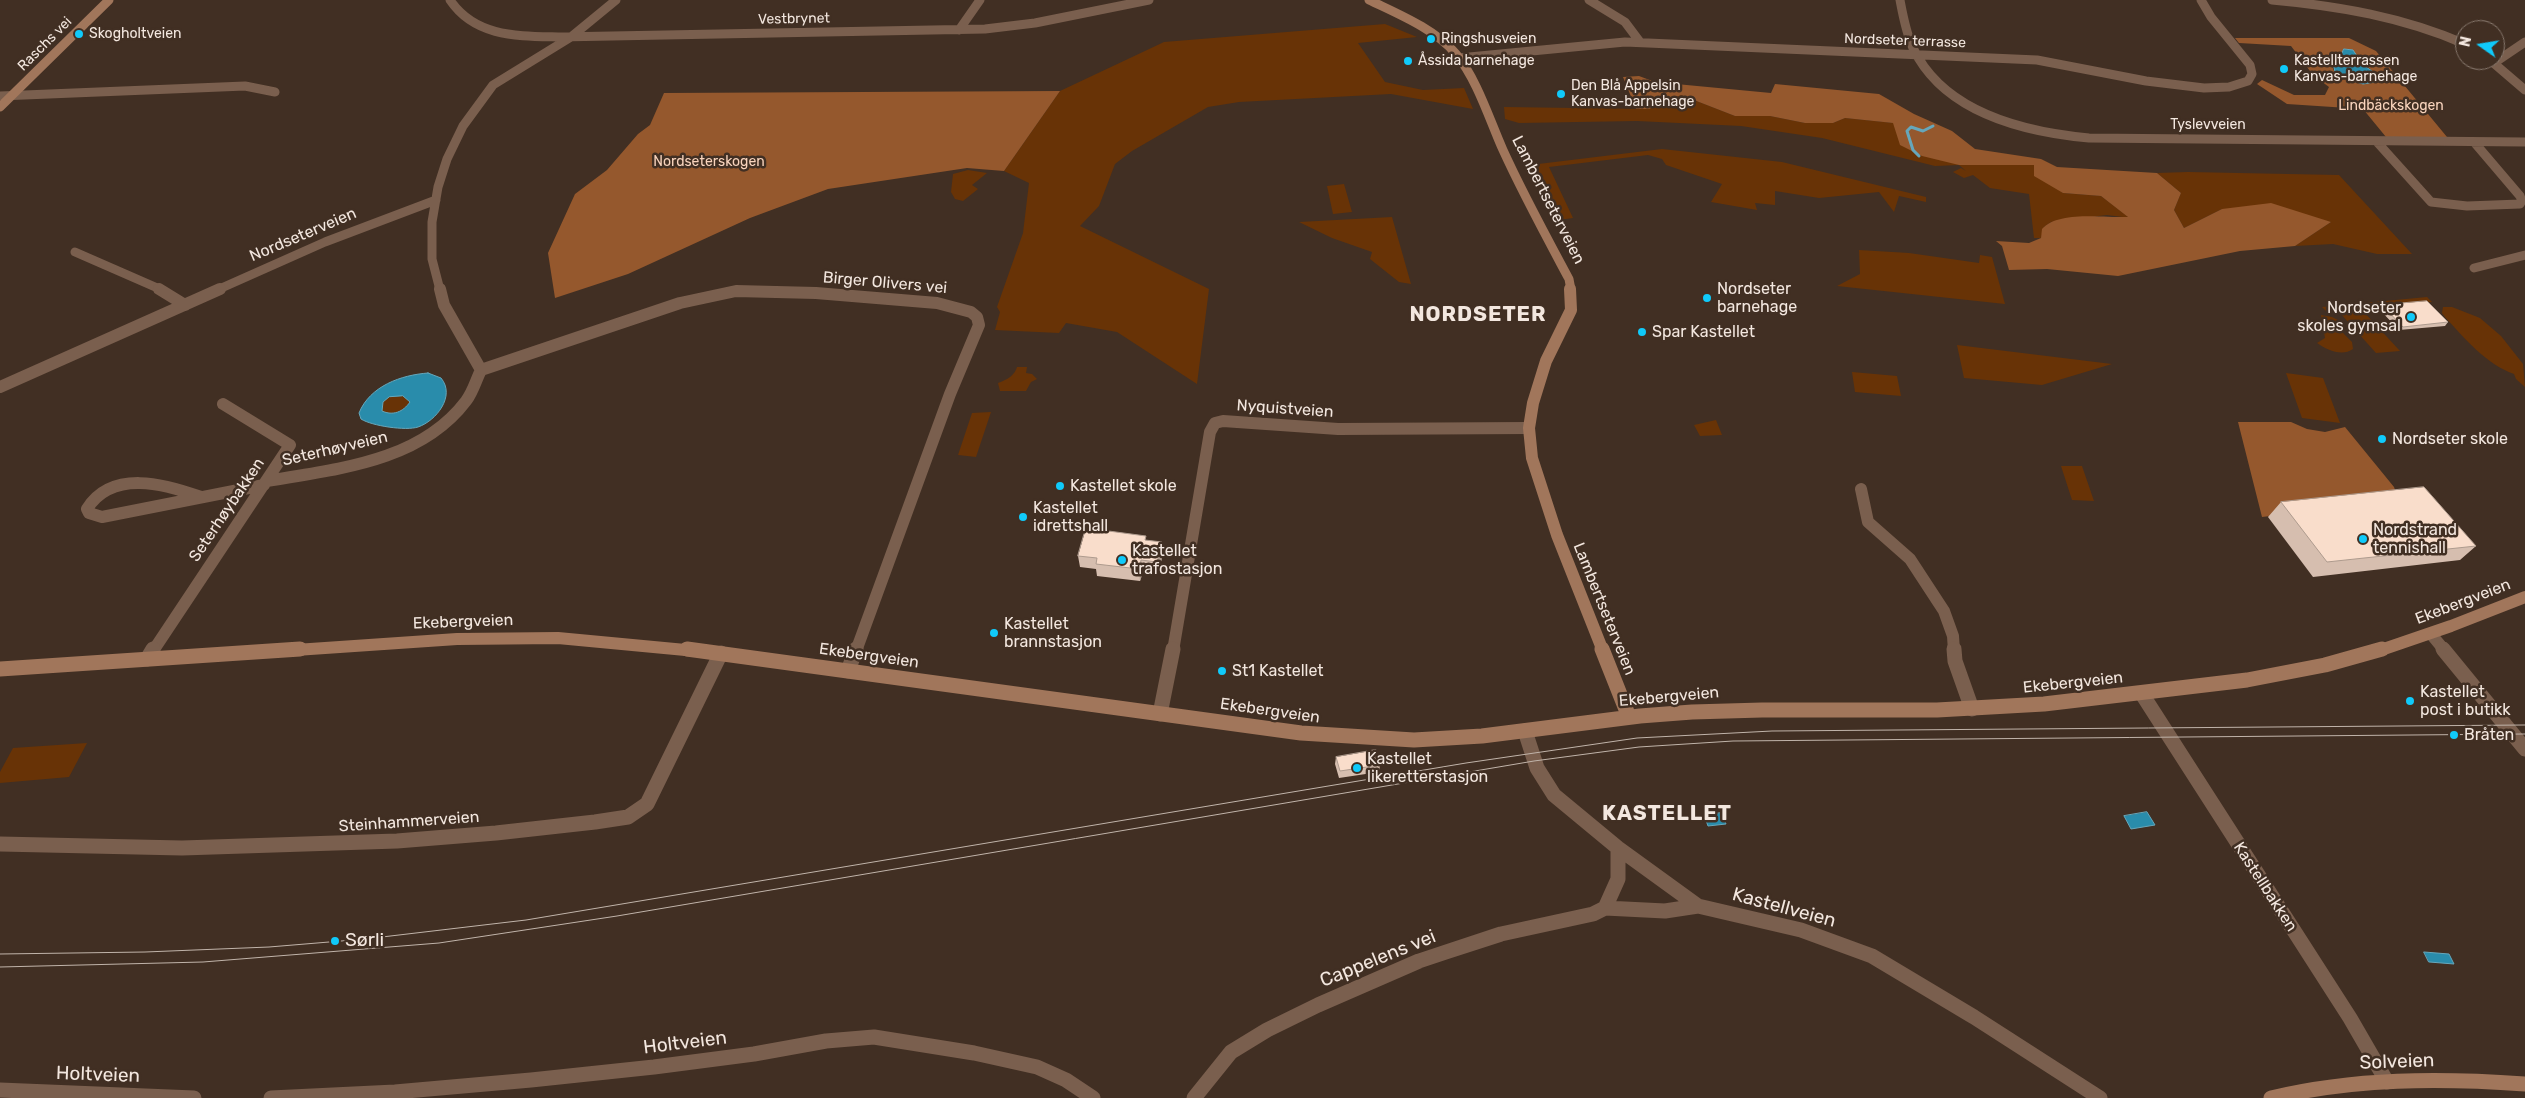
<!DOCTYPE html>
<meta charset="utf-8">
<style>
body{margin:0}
#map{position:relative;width:2525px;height:1098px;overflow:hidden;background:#412f23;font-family:Rubik,sans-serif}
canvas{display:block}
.north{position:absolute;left:2455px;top:20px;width:50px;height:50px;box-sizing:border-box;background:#412f23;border:1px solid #88796e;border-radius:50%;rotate:283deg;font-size:14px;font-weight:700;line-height:20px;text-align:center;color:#f3e7df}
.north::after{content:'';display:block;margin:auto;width:18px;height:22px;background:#10cafa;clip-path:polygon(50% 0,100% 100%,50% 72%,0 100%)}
</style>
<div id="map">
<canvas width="2525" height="1098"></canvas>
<div class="north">N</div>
</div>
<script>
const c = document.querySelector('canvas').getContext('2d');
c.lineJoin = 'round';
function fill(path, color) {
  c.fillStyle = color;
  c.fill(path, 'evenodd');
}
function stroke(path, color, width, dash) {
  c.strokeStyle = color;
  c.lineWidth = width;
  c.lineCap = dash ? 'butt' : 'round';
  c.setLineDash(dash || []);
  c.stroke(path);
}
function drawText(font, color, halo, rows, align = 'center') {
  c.font = font + ' Rubik,sans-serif';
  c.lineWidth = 5;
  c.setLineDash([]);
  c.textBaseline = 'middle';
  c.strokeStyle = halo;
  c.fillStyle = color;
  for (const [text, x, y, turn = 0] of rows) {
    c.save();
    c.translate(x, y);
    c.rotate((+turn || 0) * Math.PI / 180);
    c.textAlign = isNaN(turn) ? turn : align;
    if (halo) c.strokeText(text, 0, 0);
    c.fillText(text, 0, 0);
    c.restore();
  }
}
const green = new Path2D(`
 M 1385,24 L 1417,37 L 1358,43 L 1385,82 L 1423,90 L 1464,88 L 1473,109 L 1391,94 L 1239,102 L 1208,107 L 1132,151 L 1115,164 L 1099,206 L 1080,226 L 1209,289 L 1197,384 L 1117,332 L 1066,323 L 1059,333 L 995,330 L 1000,312 L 997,307 L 1023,233 L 1029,183 L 1004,171 L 1060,91 L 1164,42 Z
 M 1681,95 L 1735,116 L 1770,116 L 1805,123 L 1833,123 L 1845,118 L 1894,123 L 1959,165 L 2034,165 L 2063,193 L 2101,196 L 2130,218 L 2107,215 L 2051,222 L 2044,227 L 2041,238 L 2034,238 L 2029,194 L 1990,188 L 1973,175 L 1964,178 L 1953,172 L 1961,168 L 1966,171 L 1959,165 L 1935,166 L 1822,138 L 1741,126 L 1637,121 L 1519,123 L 1505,119 L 1504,107 L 1649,109 Z
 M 1662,149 L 1782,162 L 1926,197 L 1926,202 L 1899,196 L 1894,212 L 1879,192 L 1819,198 L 1775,191 L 1775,205 L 1755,203 L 1757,210 L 1711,202 L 1722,184 L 1666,165 L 1662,159 L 1648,155 L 1549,167 L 1573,218 L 1559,220 L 1530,165 Z
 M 968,170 L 987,173 L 972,185 L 978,189 L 963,201 L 955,199 L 951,192 L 953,174 Z
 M 2188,172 L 2339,175 L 2412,254 L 2377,254 L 2333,244 L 2295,246 L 2331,222 L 2222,209 L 2184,228 L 2174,210 L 2181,193 L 2157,173 Z
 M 1344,184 L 1352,212 L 1333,214 L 1327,186 Z
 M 1392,217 L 1411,284 L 1399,282 L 1370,259 L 1372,252 L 1332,238 L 1299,222 Z
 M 1859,250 L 1909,253 L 1979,263 L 1980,255 L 1992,257 L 2005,304 L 1837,286 L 1860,274 Z
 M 2427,297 L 2432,302 L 2327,312 L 2322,307 Z
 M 2443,307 L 2452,307 L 2480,318 L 2501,336 L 2523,364 L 2525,387 L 2516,379 L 2514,374 C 2486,364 2465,339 2445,317 L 2442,313 Z
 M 2363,311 L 2400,351 L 2376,353 L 2340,313 Z
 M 2321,315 L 2332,317 L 2342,322 L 2343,333 L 2352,342 L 2353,349 C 2342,357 2327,350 2317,343 L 2325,338 Z
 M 1957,345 L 2112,364 L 2042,385 L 1964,378 Z
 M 1017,367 L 1027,367 L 1026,373 L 1032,374 L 1037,379 L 1031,382 L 1026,391 L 1000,391 L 998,383 C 1007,380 1015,375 1017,367 Z
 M 1852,372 L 1897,376 L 1901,396 L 1855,392 Z
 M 2286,373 L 2323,378 L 2340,423 L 2302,418 Z
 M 403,396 L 410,402 C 403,411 393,416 382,411 L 383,402 L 389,397 Z
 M 991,412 L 976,457 L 958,455 L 972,413 Z
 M 1716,420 L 1722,435 L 1700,436 L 1694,425 Z
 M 2061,466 L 2082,466 L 2094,501 L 2072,500 Z
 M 87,743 L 69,777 L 0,783 L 0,772 L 13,748 Z`);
const forest = new Path2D(`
 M 2235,38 L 2349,38 L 2376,51 L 2447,137 L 2386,137 L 2363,109 L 2287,104 L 2257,84 L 2262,80 L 2294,95 L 2325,95 L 2329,87 L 2313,75 L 2291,46 L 2239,43 ZM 2344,49 L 2349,49 L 2372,71 L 2375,82 L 2363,84 L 2336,76 L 2332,66 L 2335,57 L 2341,55 Z
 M 1639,76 L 1655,82 L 1771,93 L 1775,84 L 1879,94 L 1914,114 L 1952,131 L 1975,149 L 2041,159 L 2057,167 L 2157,173 L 2181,193 L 2174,210 L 2184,228 L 2222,209 L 2271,203 L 2331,222 L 2295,246 L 2240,251 L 2118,276 L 2047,269 L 2009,270 L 2002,246 L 1996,241 L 2029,243 L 2041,238 L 2042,229 C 2058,210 2107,218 2128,217 L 2101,196 L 2063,193 L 2034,176 L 2034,165 L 1959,165 L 1922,156 L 1900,145 L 1893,123 L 1845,118 L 1833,123 L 1805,123 L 1770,116 L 1735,116 L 1681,95 L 1649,109 L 1636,109 L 1623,77 Z
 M 1060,91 L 1004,171 L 967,168 L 828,189 L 750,218 L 628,274 L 555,298 L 548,253 L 575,194 L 607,170 L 638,134 L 650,125 L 664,93 Z
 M 2238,422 L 2291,422 L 2307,429 L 2325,432 L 2345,427 L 2394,487 L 2399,501 L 2262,517 Z`);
const water = new Path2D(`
 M 2344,49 L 2353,50 L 2363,65 L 2372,71 L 2375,82 L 2363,84 L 2336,76 L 2332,59 L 2341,55 Z
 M 428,373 L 441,378 C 456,396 436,421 418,427 C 406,431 372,426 361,419 L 359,413 C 370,386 401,375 428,373 ZM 403,396 L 410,402 C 403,412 393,416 382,411 L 383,402 L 389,397 Z
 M 2147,812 L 2155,825 L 2131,829 L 2124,816 Z
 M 1722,813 L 1726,824 L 1708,826 L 1704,815 Z
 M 2424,952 L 2449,954 L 2454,964 L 2429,962 Z`);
const stream = new Path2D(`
 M 1919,156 L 1913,150 L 1907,131 L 1911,127 L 1923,131 L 1933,126`);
const streetFar2 = new Path2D(`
 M 450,0 C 475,37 517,36 558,37 L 985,29 L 1035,23 L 1149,0
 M 1589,0 L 1625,22 L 1640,42
 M 1900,0 C 1903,16 1906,33 1913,48 C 1944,113 2024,132 2089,138 L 2525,142
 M 2272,0 C 2339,6 2403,17 2465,44
 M 959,30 L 980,0
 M 1459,58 L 1625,42 L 2037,60 L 2146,81 L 2204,88 L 2229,87 L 2248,81 L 2252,74 L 2250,65 L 2211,17 L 2201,0
 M 2490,60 L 2525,90
 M 2494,63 L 2525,42
 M 0,96 L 245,86 L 275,92
 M 2377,142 L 2431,202 L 2467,206 L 2520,204 L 2522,201 L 2520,196 L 2474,142
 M 75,252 L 162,290
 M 2474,268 L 2525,255
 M 217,290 L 325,242 L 436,200
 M 440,290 L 432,259 L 432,222 L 438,187 L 447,159 L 463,126 L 493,85 L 571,37 L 616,0`);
const streetFar1 = new Path2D(`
 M 159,289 L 185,305
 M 481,370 L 680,303 L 736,291 L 816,293 L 937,303 L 971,312 L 977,317 L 979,325 L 950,394 L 856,651
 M 0,387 L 220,289
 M 267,481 C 337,469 420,462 466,401 C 473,392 476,380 481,370 L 444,305 L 440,289
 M 1861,489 L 1868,522 L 1910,559 L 1944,611 L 1953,636 L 1954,651
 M 201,497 C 165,484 112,469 87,509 L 89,513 L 102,517 L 264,485
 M 2431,634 L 2445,651
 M 153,651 L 290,445 L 223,404
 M 1173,651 L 1210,432 L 1215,423 L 1223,421 L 1338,429 L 1529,428`);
const street = new Path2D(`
 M 1954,649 L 1955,661 L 1972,709
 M 2443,649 L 2525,749
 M 147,659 L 153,649
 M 848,671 L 856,649
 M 2142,694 L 2350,1018 L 2387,1082
 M 1160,714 L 1173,649
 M 1525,731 L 1537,768 L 1554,795 L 1618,848 L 1698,906 L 1801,930 L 1872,956 L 1974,1017 L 2100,1098
 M 0,844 L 182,848 L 397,841 L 496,833 L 595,822 L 628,817 L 647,804 L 721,653
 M 1605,908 L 1618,879 L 1618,848
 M 0,1090 L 194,1098
 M 271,1098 L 395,1092 L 531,1080 L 654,1067 L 754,1054 L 826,1041 L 874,1037 L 974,1053 L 1037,1067 L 1066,1080 L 1093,1098
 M 1194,1098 L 1231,1052 L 1267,1030 L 1318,1005 L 1419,961 L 1446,952 L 1501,934 L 1593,914 L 1605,908 L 1665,911 L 1698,906`);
const secondaryFar2 = new Path2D(`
 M 1369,0 C 1398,14 1435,29 1456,54 C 1477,79 1490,121 1503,150 C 1523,194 1546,236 1569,279 L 1571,290
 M 0,107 L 109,0`);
const secondaryFar1 = new Path2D(`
 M 1570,289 L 1571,310 L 1546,361 L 1533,403 L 1529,428 L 1532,458 L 1557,535 L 1603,651
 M 281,651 L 457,639 L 558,638 L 696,651
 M 2378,651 L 2451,626 L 2525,597`);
const secondary = new Path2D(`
 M 687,649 L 1301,733 L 1414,740 L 1482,736 L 1640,716 L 1692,712 L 1762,710 L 1937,710 L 2044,704 L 2247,680 L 2325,665 L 2382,649
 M 1602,649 L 1629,717
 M 0,669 L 300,649
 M 2271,1098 C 2355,1078 2439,1078 2525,1084`);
const tram = new Path2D(`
 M 0,954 L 145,952 L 269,947 L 365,939 L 526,920 L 1466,763 L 1637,738 L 1772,731 L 2525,725
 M 0,967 L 203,962 L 439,943 L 617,916 L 1534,761 L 1639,747 L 1733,741 L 2525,734`);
const wall = new Path2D(`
 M 2382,305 L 2448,322 L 2445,326 L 2399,330 L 2379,309 Z
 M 2281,502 L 2476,546 L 2460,560 L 2313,577 L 2268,517 Z
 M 1147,541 L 1162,542 L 1163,554 L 1158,573 L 1143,572 L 1140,581 L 1097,576 L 1096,569 L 1080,567 L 1078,556 Z
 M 1336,757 L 1380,765 L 1379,772 L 1339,778 L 1335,764 Z`);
const shadedWall = new Path2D(`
 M 1162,542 L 1163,554 L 1158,573 L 1157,562 Z
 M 1141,560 L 1143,572 L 1140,581 L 1139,569 Z`);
const building = new Path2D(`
 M 2427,301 L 2448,322 L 2403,327 L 2382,305 Z
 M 2424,487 L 2476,546 L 2327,562 L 2281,502 Z
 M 1086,528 L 1146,536 L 1145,540 L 1162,542 L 1157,562 L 1141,560 L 1139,569 L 1096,564 L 1097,558 L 1078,556 Z
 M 1376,750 L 1380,765 L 1340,771 L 1336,757 Z`);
const markers = [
 [79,34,5,"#10cafa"],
 [1431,39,5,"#10cafa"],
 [1408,61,5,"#10cafa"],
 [2284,69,5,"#10cafa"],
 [1561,94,5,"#10cafa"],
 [1707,298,5,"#10cafa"],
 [2411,317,5,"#10cafa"],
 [1642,332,5,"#10cafa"],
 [2382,439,5,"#10cafa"],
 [1060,486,5,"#10cafa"],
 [1023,517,5,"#10cafa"],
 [2363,539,5,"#10cafa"],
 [1122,560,5,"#10cafa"],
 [994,633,5,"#10cafa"],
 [1222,671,5,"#10cafa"],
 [2410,701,5,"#10cafa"],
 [2454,735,5,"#10cafa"],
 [1357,768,5,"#10cafa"],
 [335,941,5,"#10cafa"]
];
const farStreetnames = [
 ["Vestbrynet",794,19,-1],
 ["Nordseter terrasse",1905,41,2],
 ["Raschs vei",45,44,-45],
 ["Tyslevveien",2208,125]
];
const farPoinames = [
 ["Skogholtveien",89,34],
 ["Ringshusveien",1441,39],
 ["Åssida barnehage",1418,61],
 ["Kastellterrassen",2294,61],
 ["Kanvas-barnehage",2294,77],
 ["Den Blå Appelsin",1571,86],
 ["Kanvas-barnehage",1571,102]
];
const farParknames = [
 ["Lindbäckskogen",2391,106],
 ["Nordseterskogen",709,162]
];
const streetNames = [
 ["Lambertseterveien",1548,200,63],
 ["Nordseterveien",303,235,-23],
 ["Birger Olivers vei",885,283,5],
 ["Nyquistveien",1285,409,4],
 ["Seterhøyveien",335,449,-13],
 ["Seterhøybakken",227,510,-56],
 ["Ekebergveien",2463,602,-21],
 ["Lambertseterveien",1604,609,68],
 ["Ekebergveien",463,622,-2],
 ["Ekebergveien",869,656,8],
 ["Ekebergveien",2073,683,-6],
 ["Ekebergveien",1669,697,-5],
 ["Ekebergveien",1270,711,8],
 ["Steinhammerveien",409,822,-4],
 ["Kastellbakken",2265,887,57]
];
const poiNames = [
 ["Nordseter",1717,289],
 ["barnehage",1717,307],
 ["Nordseter",2401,308,"right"],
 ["skoles gymsal",2401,326,"right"],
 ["Spar Kastellet",1652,332],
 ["Nordseter skole",2392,439],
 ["Kastellet skole",1070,486],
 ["Kastellet",1033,508],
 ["idrettshall",1033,526],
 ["Nordstrand",2373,530],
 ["tennishall",2373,548],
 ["Kastellet",1132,551],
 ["trafostasjon",1132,569],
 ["Kastellet",1004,624],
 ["brannstasjon",1004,642],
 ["St1 Kastellet",1232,671],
 ["Kastellet",2420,692],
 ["post i butikk",2420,710],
 ["Bråten",2464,735],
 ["Kastellet",1367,759],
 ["likeretterstasjon",1367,777]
];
const nearStreetnames = [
 ["Kastellveien",1784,908,15],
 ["Cappelens vei",1378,959,-22],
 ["Holtveien",685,1043,-7],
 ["Solveien",2397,1062,-2],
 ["Holtveien",98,1075,2]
];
const nearPoinames = [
 ["Sørli",345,941]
];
const districtNames = [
 ["NORDSETER",1478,315],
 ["KASTELLET",1667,814]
];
fill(green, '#683306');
fill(forest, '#95582d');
fill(water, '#298cab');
stroke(water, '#66a7bb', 1);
stroke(stream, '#66a7bb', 3);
stroke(streetFar2, '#7a5f4e', 9);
stroke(streetFar1, '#7a5f4e', 12);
stroke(street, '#7a5f4e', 15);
stroke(secondaryFar2, '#a1765b', 9);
stroke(secondaryFar1, '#a1765b', 12);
stroke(secondary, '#a1765b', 15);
stroke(tram, '#c1b4aa', 1);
fill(wall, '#d6beaf');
fill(shadedWall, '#ae9b8e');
fill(building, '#f9ddcb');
stroke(building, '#ae9b8e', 1);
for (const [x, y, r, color] of markers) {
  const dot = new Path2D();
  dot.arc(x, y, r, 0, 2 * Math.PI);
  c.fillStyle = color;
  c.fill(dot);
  stroke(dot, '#412f23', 2);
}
drawText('14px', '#f3e7df', '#412f23', farStreetnames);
drawText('14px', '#f3e7df', '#412f23', farPoinames, 'left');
drawText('14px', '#f9d4bd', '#412f23', farParknames);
drawText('16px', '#f3e7df', '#412f23', streetNames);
drawText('16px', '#f3e7df', '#412f23', poiNames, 'left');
drawText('19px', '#f3e7df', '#412f23', nearStreetnames);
drawText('19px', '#f3e7df', '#412f23', nearPoinames, 'left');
c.letterSpacing = '1px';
drawText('bold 21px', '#f3e7df', '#412f23', districtNames);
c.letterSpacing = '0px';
</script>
